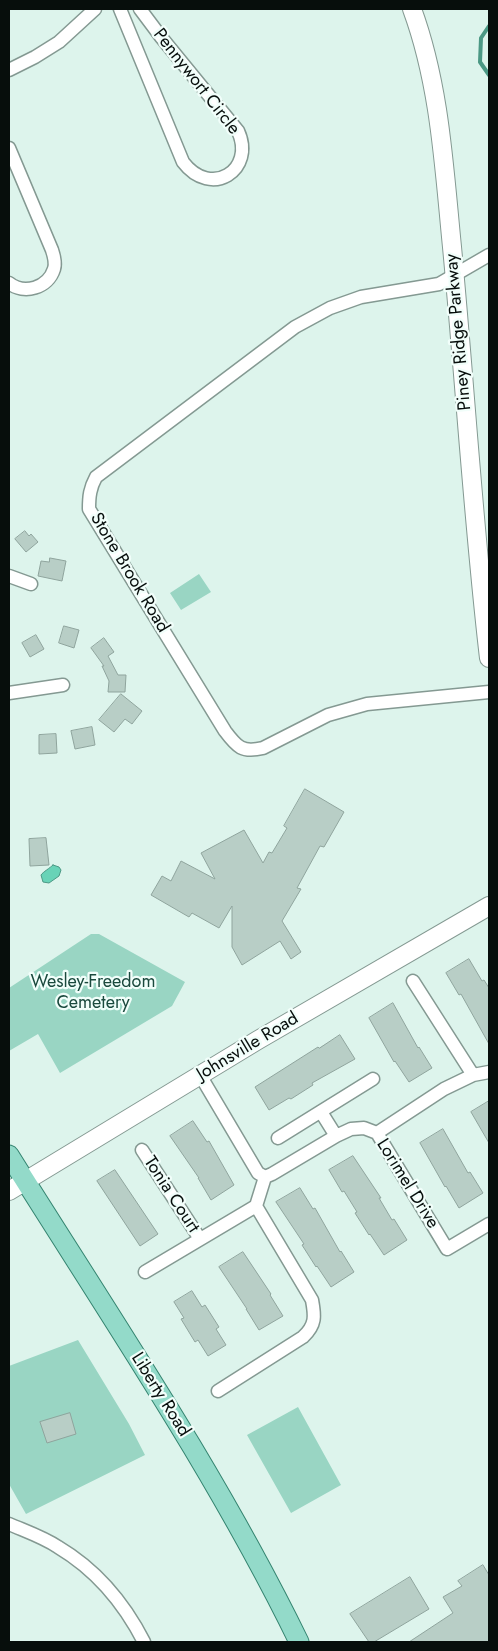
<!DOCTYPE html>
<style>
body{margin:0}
#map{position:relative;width:498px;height:1651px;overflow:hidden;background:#ddf4ec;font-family:Jost,sans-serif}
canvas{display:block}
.frame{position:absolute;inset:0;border:10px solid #070e0c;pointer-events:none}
</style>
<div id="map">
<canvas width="498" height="1651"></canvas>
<div class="frame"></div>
</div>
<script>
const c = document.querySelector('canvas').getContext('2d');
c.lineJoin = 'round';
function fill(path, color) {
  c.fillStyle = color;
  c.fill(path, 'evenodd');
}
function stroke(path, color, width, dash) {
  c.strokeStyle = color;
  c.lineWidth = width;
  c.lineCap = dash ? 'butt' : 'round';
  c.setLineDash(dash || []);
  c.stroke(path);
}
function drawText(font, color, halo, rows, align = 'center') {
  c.font = font + ' Jost,sans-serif';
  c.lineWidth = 4.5;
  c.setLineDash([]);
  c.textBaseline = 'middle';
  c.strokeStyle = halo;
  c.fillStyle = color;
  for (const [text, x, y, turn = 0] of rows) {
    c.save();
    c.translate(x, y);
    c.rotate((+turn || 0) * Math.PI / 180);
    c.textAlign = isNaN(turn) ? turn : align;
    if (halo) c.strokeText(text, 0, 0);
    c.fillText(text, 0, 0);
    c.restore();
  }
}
const green = new Path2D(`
 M 199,574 L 211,592 L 181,610 L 170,593 Z
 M 91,934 L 99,934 L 185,982 L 172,1006 L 60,1073 L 38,1034 L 9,1051 L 9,988 Z
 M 78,1340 L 129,1424 L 145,1455 L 26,1514 L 9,1484 L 9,1366 Z
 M 298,1407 L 341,1485 L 291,1513 L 247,1435 Z`);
const water = new Path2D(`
 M 53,865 L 59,867 L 61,870 L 59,876 L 49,883 L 43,882 L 41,875 C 43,872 50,868 53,865 Z`);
const stream = new Path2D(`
 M 489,26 L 481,38 L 480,62 L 489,75`);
const building = new Path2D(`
 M 25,531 L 29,536 L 31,534 L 38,542 L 26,552 L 15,539 Z
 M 50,558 L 66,561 L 62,581 L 38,576 L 41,561 L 49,562 Z
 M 64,626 L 79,630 L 74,648 L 59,643 Z
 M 36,635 L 44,649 L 30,657 L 22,643 Z
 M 104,638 L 114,652 L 108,656 L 118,675 L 126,675 L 125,692 L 108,692 L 109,681 L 102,666 L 104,666 L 91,648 Z
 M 121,694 L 142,711 L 132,724 L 125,719 L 114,732 L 99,720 Z
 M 92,727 L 95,745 L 75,749 L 71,731 Z
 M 56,734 L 57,753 L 39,754 L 39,735 Z
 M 305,789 L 344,812 L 324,847 L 320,846 L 297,888 L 301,889 L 282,921 L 301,952 L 291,959 L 280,941 L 242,965 L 232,947 L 232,906 L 219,928 L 192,913 L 189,917 L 151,895 L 162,876 L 171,881 L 181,861 L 215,879 L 201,853 L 244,830 L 263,863 L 269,852 L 272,853 L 287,828 L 284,826 Z
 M 46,838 L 49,865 L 30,866 L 29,839 Z
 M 469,959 L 482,981 L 484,980 L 489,988 L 489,1044 L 461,994 L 459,995 L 446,973 Z
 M 393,1003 L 418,1048 L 419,1047 L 432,1068 L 409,1082 L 395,1061 L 394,1062 L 369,1018 Z
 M 340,1035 L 355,1059 L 312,1083 L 313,1085 L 291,1099 L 289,1098 L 269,1110 L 255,1087 L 318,1047 L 319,1048 Z
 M 489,1101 L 489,1143 L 471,1112 Z
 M 193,1121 L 207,1142 L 209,1141 L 234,1185 L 211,1200 L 198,1178 L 199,1178 L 170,1136 Z
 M 443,1129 L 468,1173 L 470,1172 L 483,1193 L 459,1208 L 446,1186 L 445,1187 L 420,1143 Z
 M 353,1156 L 381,1198 L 379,1198 L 392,1220 L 394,1219 L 407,1240 L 384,1255 L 370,1234 L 369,1235 L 355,1213 L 357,1212 L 344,1191 L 342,1192 L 329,1170 Z
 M 115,1170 L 158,1234 L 140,1246 L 97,1181 Z
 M 300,1188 L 313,1209 L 315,1208 L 340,1252 L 341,1251 L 354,1272 L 331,1287 L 317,1266 L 316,1267 L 302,1245 L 304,1244 L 276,1202 Z
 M 243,1252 L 271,1294 L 270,1295 L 283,1316 L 259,1330 L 246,1309 L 247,1309 L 219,1267 Z
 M 192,1291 L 202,1307 L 205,1305 L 219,1327 L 216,1329 L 226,1345 L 208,1356 L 198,1340 L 195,1342 L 181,1319 L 184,1318 L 174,1302 Z
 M 70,1413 L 76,1434 L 47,1443 L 40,1422 Z
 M 483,1565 L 489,1575 L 489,1642 L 409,1642 L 453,1613 L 443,1597 L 462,1586 L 458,1581 Z
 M 410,1577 L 429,1609 L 374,1642 L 369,1642 L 350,1614 Z`);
const street = new Path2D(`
 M 120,9 L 183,162 C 211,199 256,170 238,131 L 161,37 L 140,9
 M 9,70 L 35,57 L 59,42 L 95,9
 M 9,148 L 52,250 C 54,256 56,263 54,269 C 48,288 24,295 9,283
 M 489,255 L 439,284 L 361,297 L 330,308 L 295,327 L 96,477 C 90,488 89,496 89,509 L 225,731 C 237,747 242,753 263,748 L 328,715 L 367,704 L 489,692
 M 9,576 L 31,584
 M 9,693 L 63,685
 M 413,981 L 473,1075
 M 200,1075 L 258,1173 L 265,1177 L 272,1174 L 336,1136 L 351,1129 L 364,1128 L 377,1133 L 447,1249 L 489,1224
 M 321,1112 L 336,1136
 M 377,1133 L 444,1089 L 473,1075 L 489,1072
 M 278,1138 L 373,1079
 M 142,1150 L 200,1239
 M 145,1272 L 256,1206 L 265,1177
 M 218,1391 L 303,1337 C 316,1325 315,1316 312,1300 L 256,1206
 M 9,1524 C 25,1531 43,1537 58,1547 C 95,1569 124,1603 144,1642`);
const secondary = new Path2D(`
 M 412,9 C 440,85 444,167 452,247 C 465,384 473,521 489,658
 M 9,1191 L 258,1040 L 489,906`);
const primary = new Path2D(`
 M 9,1155 C 109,1315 216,1472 299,1642`);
const streetNames = [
 ["Pennywort Circle",196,82,52],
 ["Piney Ridge Parkway",459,332,-95],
 ["Stone Brook Road",129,573,59],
 ["Johnsville Road",248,1047,-31],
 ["Lorimel Drive",407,1184,58],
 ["Tonia Court",171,1195,57],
 ["Liberty Road",160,1395,58]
];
const parkNames = [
 ["Wesley-Freedom",93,983],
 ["Cemetery",93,1004]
];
fill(green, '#99d5c3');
fill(water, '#68d3b7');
stroke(water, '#4b9884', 1);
stroke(stream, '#4b9884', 4);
fill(building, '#b8cec6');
stroke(building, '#8fa49d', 1);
stroke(street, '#849992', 15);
stroke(secondary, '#849992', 20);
stroke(primary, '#33836f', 21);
stroke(street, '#fff', 12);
stroke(secondary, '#fff', 18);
stroke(primary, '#93dac9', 19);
drawText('18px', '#070e0c', '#f1fefa', streetNames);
drawText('18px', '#1a493d', '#f1fefa', parkNames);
</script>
